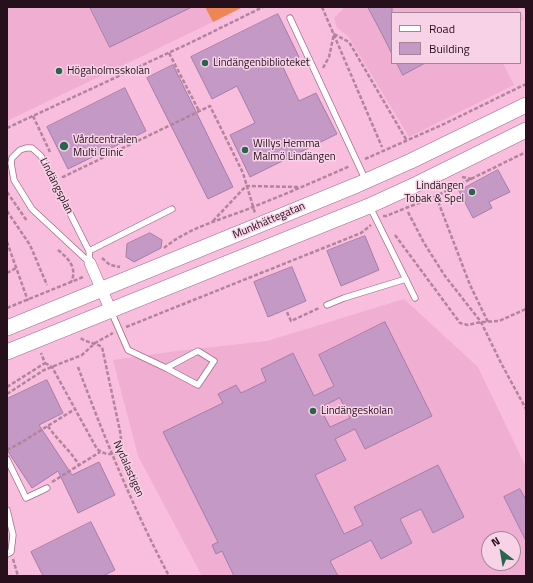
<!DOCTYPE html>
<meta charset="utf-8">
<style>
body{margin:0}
#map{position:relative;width:533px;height:583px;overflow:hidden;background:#f9bede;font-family:"Titillium Web",sans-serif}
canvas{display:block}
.frame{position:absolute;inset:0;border:8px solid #25101c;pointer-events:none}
.legend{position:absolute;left:391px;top:12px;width:130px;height:52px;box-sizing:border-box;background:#f8d3e7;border:1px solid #a48596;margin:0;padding:5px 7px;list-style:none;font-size:12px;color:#25101c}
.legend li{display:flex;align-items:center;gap:8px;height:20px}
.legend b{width:20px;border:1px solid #a48596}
.north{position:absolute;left:481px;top:531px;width:40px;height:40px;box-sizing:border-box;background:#f8d3e7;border:1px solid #a48596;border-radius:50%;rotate:329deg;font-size:11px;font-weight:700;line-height:16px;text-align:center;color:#25101c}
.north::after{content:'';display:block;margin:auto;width:14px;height:18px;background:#2a644d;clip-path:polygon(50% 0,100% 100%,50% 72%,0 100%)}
</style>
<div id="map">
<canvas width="533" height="583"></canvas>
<div class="frame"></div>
<ul class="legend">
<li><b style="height:5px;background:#fff"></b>Road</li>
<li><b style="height:11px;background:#c499c6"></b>Building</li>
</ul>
<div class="north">N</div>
</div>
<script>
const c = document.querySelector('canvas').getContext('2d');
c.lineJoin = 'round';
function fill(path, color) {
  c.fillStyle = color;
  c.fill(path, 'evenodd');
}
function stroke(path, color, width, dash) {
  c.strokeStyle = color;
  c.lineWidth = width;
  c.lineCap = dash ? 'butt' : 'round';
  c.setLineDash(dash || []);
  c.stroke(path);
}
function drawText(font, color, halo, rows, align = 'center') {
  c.font = font + ' "Titillium Web",sans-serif';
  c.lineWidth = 3;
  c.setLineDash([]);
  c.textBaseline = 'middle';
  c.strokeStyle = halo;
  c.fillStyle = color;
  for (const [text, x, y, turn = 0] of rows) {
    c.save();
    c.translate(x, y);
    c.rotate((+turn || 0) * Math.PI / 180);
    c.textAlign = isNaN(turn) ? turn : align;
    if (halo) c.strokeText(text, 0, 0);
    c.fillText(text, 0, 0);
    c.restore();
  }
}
const built = new Path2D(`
 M 7,7 L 205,7 L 213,22 L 7,121 Z
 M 342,7 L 518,7 L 524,19 L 520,22 L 520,13 L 392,13 L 392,63 L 503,63 L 514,85 L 409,137 L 348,36 L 337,28 L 334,18 L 343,9 Z
 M 404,299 L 478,367 L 526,467 L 526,576 L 202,576 L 138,456 L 113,360 L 176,351 L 267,341 ZM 489,539 L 513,539 L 513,563 L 489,563 Z`);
const green = new Path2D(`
 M 205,7 L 243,7 L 213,22 Z`);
const building = new Path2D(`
 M 90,7 L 192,7 L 110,47 Z
 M 368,7 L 392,7 L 392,54 L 382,34 Z
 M 278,14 L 299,57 L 282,65 L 299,101 L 316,93 L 337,134 L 250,177 L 230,135 L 255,123 L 237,86 L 212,99 L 191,57 Z
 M 397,63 L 425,63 L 403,75 Z
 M 173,65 L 233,187 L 208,199 L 147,78 Z
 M 125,88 L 146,131 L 68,169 L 47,127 Z
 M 498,170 L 510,192 L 489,202 L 492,208 L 473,218 L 459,191 Z
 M 150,233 L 162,240 L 161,248 L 134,262 L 126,257 L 127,244 Z
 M 365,236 L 379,270 L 341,286 L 327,251 Z
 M 292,267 L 306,301 L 268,317 L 254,282 Z
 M 385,322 L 432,416 L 365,449 L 355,429 L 335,439 L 346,460 L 315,475 L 344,534 L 363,525 L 354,507 L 438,465 L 464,517 L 433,533 L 421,509 L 400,519 L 412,543 L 381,559 L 371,540 L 330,561 L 338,576 L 234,576 L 222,551 L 216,554 L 212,545 L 218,542 L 163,432 L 223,403 L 218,394 L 236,385 L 241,393 L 266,381 L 261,369 L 293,353 L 314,396 L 334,386 L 319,355 ZM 340,398 L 350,418 L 330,427 L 320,408 Z
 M 47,380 L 63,413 L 39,425 L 72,475 L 99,462 L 115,495 L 78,513 L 58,471 L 32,488 L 7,450 L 7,399 Z
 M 520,489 L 526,500 L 526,541 L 504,497 Z
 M 91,522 L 115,570 L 103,576 L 43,576 L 31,552 Z`);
const path = new Path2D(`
 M 322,7 L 382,147
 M 525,7 L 526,9
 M 169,53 L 199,111
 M 323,68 L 329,57 L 334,34 L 349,42 L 407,141
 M 33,116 L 50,152
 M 7,128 L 192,42 L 263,7
 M 365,159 L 444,124 L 526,84
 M 462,177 L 472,179
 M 63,178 L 63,177 L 210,106 L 243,173 L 255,213
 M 7,192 L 27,221
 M 436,196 L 470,285 L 488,322
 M 7,211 L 30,245 L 47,285
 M 408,212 L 424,243 L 445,276 L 481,322 L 501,363 L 526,409
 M 383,216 L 386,216 L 436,196 L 526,152
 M 213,221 L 246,186 L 299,187
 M 395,235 L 460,323 L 468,325 L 481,322 L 499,321 L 526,309
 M 7,242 L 28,301
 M 164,248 C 189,227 224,219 253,207 C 286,194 318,180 350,166
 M 58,250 C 68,258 78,268 71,282
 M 102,258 L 110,265 L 120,267
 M 7,273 L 16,268
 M 7,308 L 83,277
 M 287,312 L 291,321 L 319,308
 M 126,327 L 361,233 L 371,225
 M 45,363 L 52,367 L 97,449 C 105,455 110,455 119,452 L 122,446 L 120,431 L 102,347 C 93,342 87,343 79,337
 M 78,367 C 104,437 134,510 169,576
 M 7,387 L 45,363 L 41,353
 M 7,394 L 44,370 L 82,355 L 95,343 L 113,333
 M 48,426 C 57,440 70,450 79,465
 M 7,450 L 22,442 L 75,409
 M 52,482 L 100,452
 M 13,559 L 18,576`);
const lane = new Path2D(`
 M 290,18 L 366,181
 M 26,148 L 32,148 L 41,156 L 89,251 L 90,263 L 32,209 L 14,180 L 11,163 L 12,158 L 20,150 Z
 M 370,207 L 415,298
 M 89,251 L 172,209
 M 327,305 L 344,298 L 406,279
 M 111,311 L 128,350 L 166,368 L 198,385 L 214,361 L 198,351 L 166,368
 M 7,459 L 26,498 L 47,488
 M 7,510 L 13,535 L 11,552 L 7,554`);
const street = new Path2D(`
 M 90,263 L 111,311`);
const secondary = new Path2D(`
 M 7,328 L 357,185 L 411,161 L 526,105
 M 7,352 L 369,206 L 417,184 L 526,130`);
const markers = [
 [205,63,4,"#2a644d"],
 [59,71,4,"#2a644d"],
 [64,146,5,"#2a644d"],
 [245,150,4,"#2a644d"],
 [472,192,4,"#2a644d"],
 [313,411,4,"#2a644d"]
];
const poiNames = [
 ["Lindängenbiblioteket",213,63],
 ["Högaholmsskolan",67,71],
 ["Vårdcentralen",73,140],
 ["Multi Clinic",73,153],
 ["Willys Hemma",253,144],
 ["Malmö Lindängen",253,157],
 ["Lindängen",464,186,"right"],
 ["Tobak & Spel",464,199,"right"],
 ["Lindängeskolan",321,411]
];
const streetNames = [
 ["Lindängsplan",56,186,63],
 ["Munkhättegatan",269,221,-23],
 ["Nydalastigen",128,469,66]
];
fill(built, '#f0afd2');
fill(green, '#ee8554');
fill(building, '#c499c6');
stroke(building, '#a67ca8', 1);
stroke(lane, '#a26c8a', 7);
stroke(street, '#a26c8a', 12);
stroke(secondary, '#a26c8a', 16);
stroke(path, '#b1839c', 2.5, [4, 2]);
stroke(lane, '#fff', 5.5);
stroke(street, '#fff', 11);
stroke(secondary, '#fff', 15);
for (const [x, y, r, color] of markers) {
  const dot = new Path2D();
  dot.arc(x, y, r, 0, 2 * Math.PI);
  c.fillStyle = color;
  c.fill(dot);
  stroke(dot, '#f8d3e7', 1.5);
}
drawText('11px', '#25101c', '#f8d3e7', poiNames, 'left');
drawText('11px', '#25101c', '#f8d3e7', streetNames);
</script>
